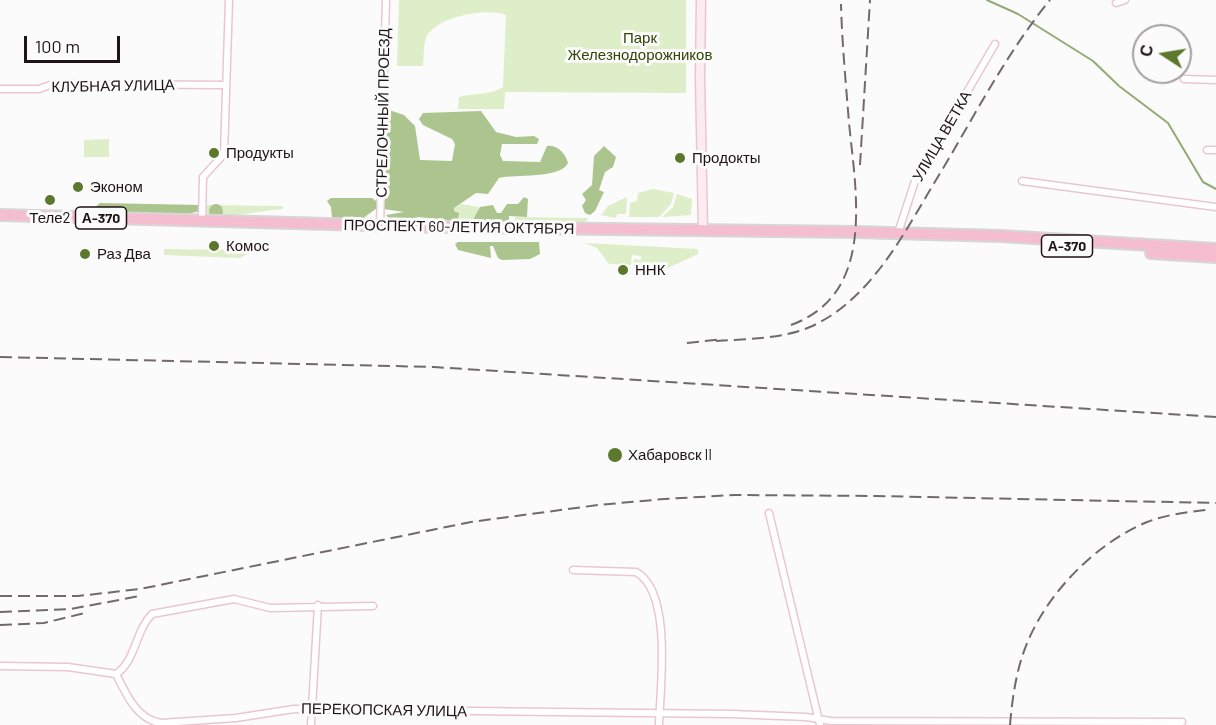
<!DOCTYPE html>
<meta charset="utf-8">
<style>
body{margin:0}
#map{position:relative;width:1216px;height:725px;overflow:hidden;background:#fbfbfb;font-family:Barlow,sans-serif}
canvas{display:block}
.north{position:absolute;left:1132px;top:24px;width:60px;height:60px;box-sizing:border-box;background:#fbfbfb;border:2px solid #a39ea0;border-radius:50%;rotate:282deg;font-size:16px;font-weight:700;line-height:24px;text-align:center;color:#1f1317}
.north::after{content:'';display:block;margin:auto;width:21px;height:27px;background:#5b782d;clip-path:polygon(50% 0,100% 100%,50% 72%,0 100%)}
.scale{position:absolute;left:24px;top:36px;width:96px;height:27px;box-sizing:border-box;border:3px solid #1f1317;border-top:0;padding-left:8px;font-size:18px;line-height:21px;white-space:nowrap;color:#1f1317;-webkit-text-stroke:4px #fbfbfb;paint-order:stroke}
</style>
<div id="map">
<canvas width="1216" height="725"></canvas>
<div class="north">С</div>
<div class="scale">100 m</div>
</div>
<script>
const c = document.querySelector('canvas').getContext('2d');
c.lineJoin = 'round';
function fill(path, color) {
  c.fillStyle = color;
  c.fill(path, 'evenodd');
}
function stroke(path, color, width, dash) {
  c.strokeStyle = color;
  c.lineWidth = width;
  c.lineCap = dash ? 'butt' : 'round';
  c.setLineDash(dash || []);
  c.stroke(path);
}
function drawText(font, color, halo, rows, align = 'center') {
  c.font = font + ' Barlow,sans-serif';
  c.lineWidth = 6;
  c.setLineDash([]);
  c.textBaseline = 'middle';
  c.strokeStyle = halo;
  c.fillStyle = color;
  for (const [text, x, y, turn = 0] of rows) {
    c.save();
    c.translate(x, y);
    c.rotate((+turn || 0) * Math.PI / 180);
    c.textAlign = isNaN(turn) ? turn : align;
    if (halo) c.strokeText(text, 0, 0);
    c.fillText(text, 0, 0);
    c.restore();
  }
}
const green = new Path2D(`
 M 399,0 L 686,0 L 686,93 L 505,92 L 504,109 L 458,109 L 459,97 C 474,93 491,95 503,87 L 506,15 C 487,7 434,17 426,38 C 423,46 424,58 423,66 L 397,66 Z
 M 109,139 L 109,157 L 84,157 L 84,140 Z
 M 653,189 L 674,193 L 671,204 L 659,217 L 629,217 L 630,203 L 637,201 L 638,193 Z
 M 677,194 L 692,199 L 691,215 L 662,217 L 673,207 Z
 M 627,197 L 626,214 L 617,214 L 616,218 L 601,215 L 608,206 Z
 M 461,204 L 479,207 L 475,221 L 458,221 L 459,213 L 454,211 L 454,208 Z
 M 206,205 L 283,206 L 283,209 C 256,211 234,218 207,215 Z
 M 515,217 L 589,218 L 585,222 L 515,221 Z
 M 585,243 L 698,249 L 698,254 L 661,271 L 646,271 L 644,266 L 633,265 L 634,259 L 641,260 L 641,256 L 632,255 L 631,265 L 609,264 L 597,248 Z
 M 241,246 L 260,248 L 240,258 L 164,255 L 164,249 L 238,250 Z`);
const forest = new Path2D(`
 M 389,110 L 404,115 L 415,126 L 420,160 L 452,161 L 455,144 L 452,139 L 423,125 L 419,119 L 423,113 L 481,111 L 496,132 L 516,137 L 534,136 L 539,139 L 537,144 L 502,144 L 500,155 L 503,161 L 540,162 L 547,146 C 557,144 566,154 568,163 C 561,179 514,174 499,178 L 488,194 L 476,193 L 454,208 L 454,211 L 459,213 L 458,221 L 418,217 L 411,220 L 390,220 L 386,215 L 404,212 L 383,209 L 387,111 Z
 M 604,146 L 616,157 L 613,167 L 605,172 L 599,190 L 604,192 L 595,211 L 590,215 L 585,213 L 582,206 L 586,200 L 582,194 L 592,185 L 594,156 Z
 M 524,197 L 528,199 L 527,217 L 509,216 L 509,221 L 475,221 L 474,218 L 480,207 L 493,205 L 497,213 L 501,213 L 507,204 L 518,204 Z
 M 331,198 L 372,198 L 376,201 L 377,208 L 362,219 L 332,218 L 331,207 L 327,201 Z
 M 100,203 L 200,205 L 200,211 L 183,215 L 90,212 Z
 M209 211a7 7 0 1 1 14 0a7 7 0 1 1-14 0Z
 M 458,242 L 539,242 L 540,254 L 530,259 L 502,260 L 498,258 L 493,246 L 490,246 L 491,258 L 458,250 L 455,244 Z`);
const stream = new Path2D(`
 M 987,0 L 1018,14 L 1093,61 L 1119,86 L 1168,123 L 1203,182 L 1216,189`);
const street = new Path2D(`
 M 1116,3 L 1125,0
 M 1184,79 L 1216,80
 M 0,89 L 39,89 L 53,84 L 226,85
 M 1207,150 L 1216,150
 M 1022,181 L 1216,207
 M 202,220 L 203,177 L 224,154 L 229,0
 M 380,225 L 386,0
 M 898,233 L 915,181 L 995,44
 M 769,513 L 820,725
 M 573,570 L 636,572 C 673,592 660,689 659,725
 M 0,666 L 68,667 L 116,674 C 136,661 135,631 152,614 L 234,599 L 270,608 L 373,606
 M 116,674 C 126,694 137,720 161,723 L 236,718 L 294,709 L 732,714 L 806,717 L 831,721 L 1182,722
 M 311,725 L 318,605`);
const secondary = new Path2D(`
 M 701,0 L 700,78 L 703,230`);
const highway = new Path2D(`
 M 0,215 L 439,227 L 855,232 L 1001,236 L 1216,249
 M 1151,253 L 1216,257`);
const rail = new Path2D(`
 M 860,165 L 870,0
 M 791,325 C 876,294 856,194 849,123 C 846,84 842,44 841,4
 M 716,341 C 747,339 782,339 810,327 C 869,301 902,237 933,185 C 971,123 1004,56 1050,0
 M 687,343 L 723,339
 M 0,357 L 434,367 L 1216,417
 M 0,596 L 78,596 L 140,589 L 471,522 L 598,505 L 664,499 L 734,495 L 876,496 L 1216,503
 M 0,612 L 71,609 L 140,596
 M 0,625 L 44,623 L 85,613
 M 1010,725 C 1012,702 1015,679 1022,657 C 1040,600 1092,545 1147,522 C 1165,515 1186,512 1206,510`);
const markers = [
 [214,153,6,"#5b782d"],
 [680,158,6,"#5b782d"],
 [78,187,6,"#5b782d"],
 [50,200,6,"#5b782d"],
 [214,246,6,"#5b782d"],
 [85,254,6,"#5b782d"],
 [623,270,6,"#5b782d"],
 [615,455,8,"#5b782d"]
];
const shields = [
 [101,218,51],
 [1067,246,51]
];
const shieldNames = [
 ["А-370",101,218],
 ["А-370",1067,246]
];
const parkNames = [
 ["Парк",640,38],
 ["Железнодорожников",640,55]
];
const streetNames = [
 ["КЛУБНАЯ УЛИЦА",113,86,-1],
 ["СТРЕЛОЧНЫЙ ПРОЕЗД",383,113,-89],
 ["УЛИЦА ВЕТКА",942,136,-60],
 ["ПРОСПЕКТ 60-ЛЕТИЯ ОКТЯБРЯ",459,227,1],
 ["ПЕРЕКОПСКАЯ УЛИЦА",384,710,1]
];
const poiNames = [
 ["Продукты",226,153],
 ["Продокты",692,158],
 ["Эконом",90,187],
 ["Теле2",50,218,"center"],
 ["Комос",226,246],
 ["Раз Два",97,254],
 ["ННК",635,270],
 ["Хабаровск II",628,455]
];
fill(green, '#ddeec8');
fill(forest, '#acc58e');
stroke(stream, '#93aa74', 2);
stroke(street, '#e9c7d2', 9);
stroke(secondary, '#e9c7d2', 11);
stroke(highway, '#d7d5d5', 14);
stroke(street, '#fff', 6);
stroke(secondary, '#fcecf1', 8);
stroke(highway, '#f5bed0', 10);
stroke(rail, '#71696c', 2, [12, 6]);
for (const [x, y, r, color] of markers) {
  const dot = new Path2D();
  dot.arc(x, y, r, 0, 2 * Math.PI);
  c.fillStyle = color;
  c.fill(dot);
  stroke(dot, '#fbfbfb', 2);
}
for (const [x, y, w] of shields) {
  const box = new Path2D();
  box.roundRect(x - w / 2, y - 11, w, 22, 4.5);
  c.fillStyle = '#fbfbfb';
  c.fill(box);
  stroke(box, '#1f1317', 1.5);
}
drawText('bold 14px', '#1f1317', null, shieldNames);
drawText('15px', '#304507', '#fbfbfb', parkNames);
drawText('15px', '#1f1317', '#fbfbfb', streetNames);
drawText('15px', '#1f1317', '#fbfbfb', poiNames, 'left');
</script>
